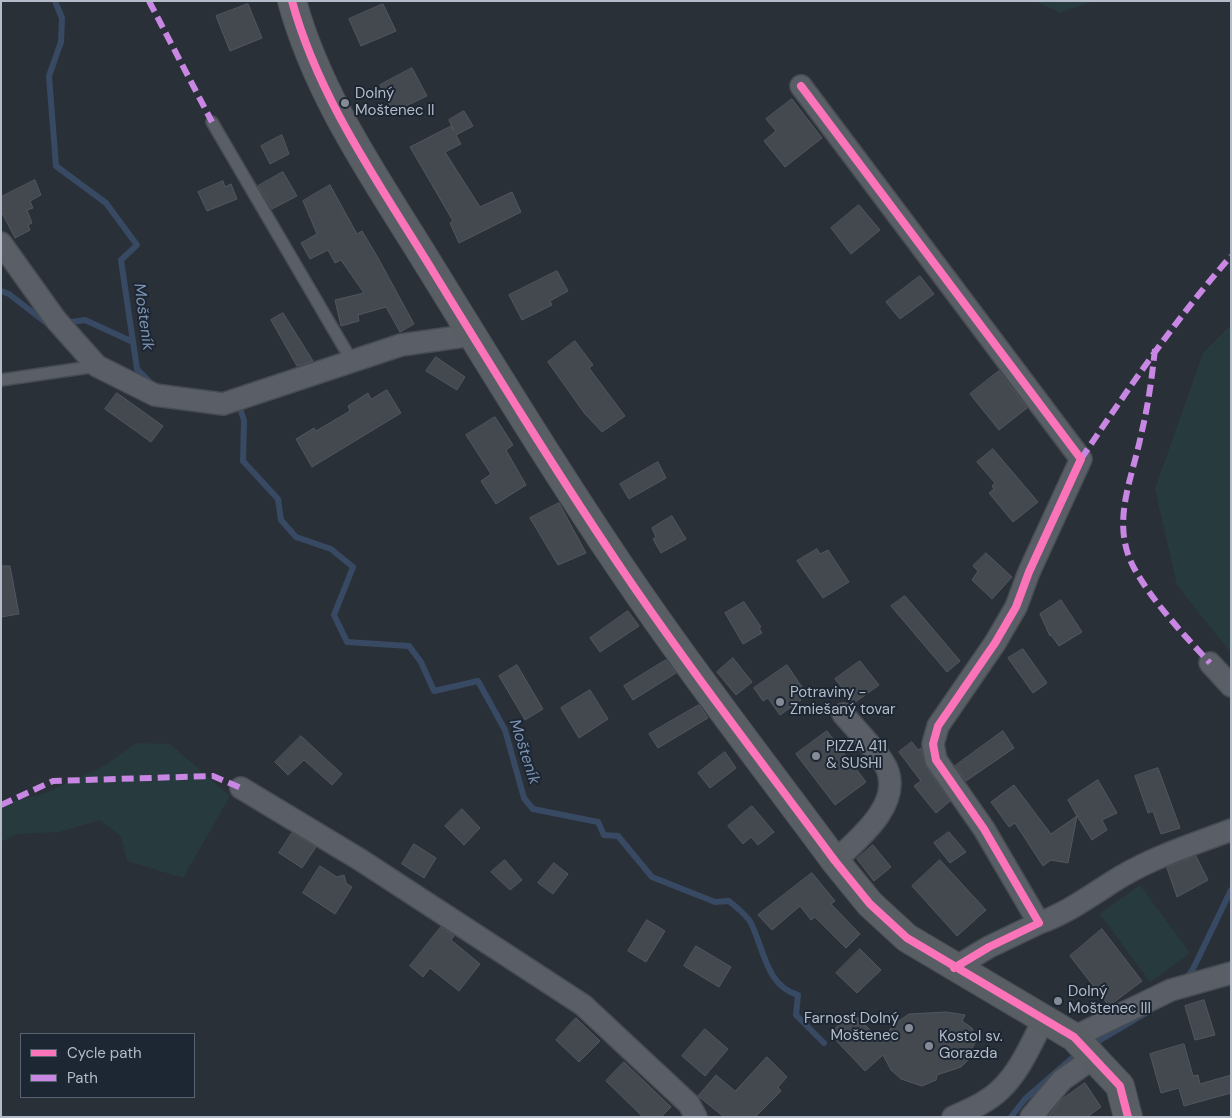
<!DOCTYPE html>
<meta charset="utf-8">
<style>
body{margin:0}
#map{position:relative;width:1232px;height:1118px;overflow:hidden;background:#2a3038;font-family:"DM Sans",sans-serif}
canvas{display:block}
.frame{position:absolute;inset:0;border:2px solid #b4bcc9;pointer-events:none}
.legend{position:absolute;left:20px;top:1033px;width:175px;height:65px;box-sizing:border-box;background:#1d2633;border:1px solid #59626f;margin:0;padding:6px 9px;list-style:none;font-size:15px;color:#b4bcc9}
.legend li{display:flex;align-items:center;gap:10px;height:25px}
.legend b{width:25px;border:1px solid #59626f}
</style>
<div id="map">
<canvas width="1232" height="1118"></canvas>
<div class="frame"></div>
<ul class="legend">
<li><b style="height:6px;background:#fb73b8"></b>Cycle path</li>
<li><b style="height:6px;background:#c787e3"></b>Path</li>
</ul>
</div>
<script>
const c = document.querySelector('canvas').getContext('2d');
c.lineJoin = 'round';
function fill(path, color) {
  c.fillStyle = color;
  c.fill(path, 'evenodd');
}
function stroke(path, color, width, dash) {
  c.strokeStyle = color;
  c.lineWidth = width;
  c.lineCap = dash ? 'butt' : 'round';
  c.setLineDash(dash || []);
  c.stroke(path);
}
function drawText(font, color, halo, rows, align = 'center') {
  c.font = font + ' "DM Sans",sans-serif';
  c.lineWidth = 4;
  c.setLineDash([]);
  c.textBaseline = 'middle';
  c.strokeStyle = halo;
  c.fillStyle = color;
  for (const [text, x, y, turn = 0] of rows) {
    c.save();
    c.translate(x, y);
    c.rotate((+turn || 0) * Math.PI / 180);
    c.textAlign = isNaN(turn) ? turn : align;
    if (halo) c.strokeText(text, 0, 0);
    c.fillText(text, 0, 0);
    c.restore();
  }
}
const green = new Path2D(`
 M 1035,1 L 1094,1 L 1060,13 Z
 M 1231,325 L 1231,653 L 1177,585 L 1155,489 L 1203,353 Z
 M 136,743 L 170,744 L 230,796 L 183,878 L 127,861 L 121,836 L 100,820 L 60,832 L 17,834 L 1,842 L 1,804 L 43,794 L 104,766 Z
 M 1140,885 L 1190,953 L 1150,982 L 1100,914 Z`);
const stream = new Path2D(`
 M 55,1 L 62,18 L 61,42 L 49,76 L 56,166 L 106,203 L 137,245 L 121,260 L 137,369 L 153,385
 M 1,291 L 9,294 L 49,325
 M 64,323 L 85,320 L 133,342
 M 233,408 L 240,409 L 244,420 L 243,461 L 278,499 L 281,520 L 296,537 L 331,549 L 353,567 L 334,615 L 347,642 L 409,646 L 421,662 L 434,691 L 478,681 L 505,730 L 524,798 L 533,809 L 598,822 L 604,835 L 618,836 L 652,877 L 715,902 L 729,901 C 736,907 747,915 751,923 C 764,949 766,986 798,995 L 796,1015 L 824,1043
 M 1185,980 L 1193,969 L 1231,890
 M 1090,1046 L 1146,1013
 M 1011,1117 L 1025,1099 L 1079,1052`);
const building = new Path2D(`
 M 248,4 L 262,38 L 230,51 L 216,16 Z
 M 383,4 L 396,31 L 361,46 L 349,19 Z
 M 412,68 L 427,96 L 393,112 L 380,85 Z
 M 792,99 L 822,138 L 785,167 L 764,141 L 776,131 L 766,119 Z
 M 464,111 L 473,126 L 456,135 L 461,144 L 445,152 L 480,207 L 512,192 L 521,212 L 459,243 L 450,223 L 453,221 L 410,147 L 451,126 L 454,131 L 449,120 Z
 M 282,135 L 289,154 L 270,164 L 261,146 Z
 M 283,172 L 297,196 L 272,209 L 258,186 Z
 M 35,180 L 41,195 L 30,201 L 33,208 L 27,210 L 32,223 L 28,225 L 30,230 L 15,238 L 1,211 L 1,197 Z
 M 223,181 L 225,187 L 231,184 L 237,199 L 207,211 L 198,192 Z
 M 330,185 L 357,234 L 362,231 L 377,256 L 414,324 L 400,332 L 386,307 L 358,315 L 359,321 L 341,326 L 335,300 L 364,293 L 341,260 L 335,263 L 328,250 L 310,259 L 301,243 L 317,234 L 303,201 Z
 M 859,205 L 880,230 L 851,254 L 831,228 Z
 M 557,271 L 568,291 L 550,301 L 552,305 L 522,320 L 509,295 Z
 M 920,276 L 934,294 L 900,319 L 886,302 Z
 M 283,313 L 313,361 L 297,366 L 271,320 Z
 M 575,341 L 593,365 L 589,368 L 625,416 L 602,432 L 585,414 L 548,362 Z
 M 436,357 L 465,377 L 457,390 L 426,371 Z
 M 999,371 L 1027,408 L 999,430 L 970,394 Z
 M 387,390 L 401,413 L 312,467 L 296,439 L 314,428 L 316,431 L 350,411 L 348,406 L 368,393 L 371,399 Z
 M 117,393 L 163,426 L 151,442 L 105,409 Z
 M 495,417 L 513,445 L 506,450 L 526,485 L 496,504 L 481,481 L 491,474 L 466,435 Z
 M 993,449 L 1038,502 L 1013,522 L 989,493 L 994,489 L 992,486 L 995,483 L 977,462 Z
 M 658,462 L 666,478 L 629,499 L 620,484 Z
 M 559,503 L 586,553 L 558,565 L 530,518 Z
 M 672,516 L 686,539 L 661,553 L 653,539 L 656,537 L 652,528 Z
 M 817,549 L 820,554 L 828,550 L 849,582 L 823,598 L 797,561 Z
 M 986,553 L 1012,577 L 992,599 L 972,580 L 978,571 L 973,566 Z
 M 1,566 L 10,566 L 19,614 L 1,617 Z
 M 905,596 L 960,661 L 947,672 L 891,606 Z
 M 1061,600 L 1082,632 L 1059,646 L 1051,635 L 1050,636 L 1040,614 Z
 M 744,602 L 761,627 L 759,628 L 762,633 L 743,644 L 725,613 Z
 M 628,611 L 639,626 L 600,652 L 590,638 Z
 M 1023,649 L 1047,683 L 1033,693 L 1008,658 Z
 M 733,658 L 752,682 L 736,695 L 717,672 Z
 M 666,660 L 676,673 L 633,700 L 624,686 Z
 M 860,661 L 879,685 L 854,703 L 835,679 Z
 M 517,665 L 543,709 L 525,720 L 499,676 Z
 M 787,665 L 804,690 L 797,695 L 801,700 L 780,715 L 768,698 L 763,701 L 754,688 Z
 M 590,690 L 608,719 L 579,738 L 561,708 Z
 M 699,705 L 708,718 L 658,748 L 649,734 Z
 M 827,731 L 866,782 L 835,805 L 796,754 Z
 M 1003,731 L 1014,748 L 966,781 L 955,766 Z
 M 301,736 L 342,774 L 332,785 L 304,760 L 288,775 L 275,762 Z
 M 912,742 L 918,750 L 921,748 L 926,767 L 950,801 L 936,813 L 914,786 L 921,781 L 899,752 Z
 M 725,752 L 736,768 L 710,788 L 698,773 Z
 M 1158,768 L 1180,828 L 1161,834 L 1153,811 L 1148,813 L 1135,776 Z
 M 1098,780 L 1117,813 L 1102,820 L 1107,830 L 1092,840 L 1077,816 L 1068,863 L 1051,860 L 1043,866 L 1015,823 L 1009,827 L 991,802 L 1014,785 L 1051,834 L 1077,816 L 1068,800 Z
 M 752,806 L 774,832 L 758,845 L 751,837 L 743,844 L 728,826 Z
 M 462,809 L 480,828 L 464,845 L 445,826 Z
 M 949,832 L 966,852 L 950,863 L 934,843 Z
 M 292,833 L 316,847 L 302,868 L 279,853 Z
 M 414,844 L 436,858 L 424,878 L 402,864 Z
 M 873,845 L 891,867 L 874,881 L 857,859 Z
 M 1196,856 L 1208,880 L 1177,897 L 1167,868 Z
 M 505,860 L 522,880 L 510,890 L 491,872 Z
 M 940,860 L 986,910 L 957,936 L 912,886 Z
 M 554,863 L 568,874 L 553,894 L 538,883 Z
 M 320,866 L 337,877 L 344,875 L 346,883 L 352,887 L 335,914 L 303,893 Z
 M 812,873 L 835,901 L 831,904 L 860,934 L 846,948 L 815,917 L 811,920 L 800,906 L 772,930 L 758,915 Z
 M 647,920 L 665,931 L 646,962 L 628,951 Z
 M 441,927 L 454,936 L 451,940 L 480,964 L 459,991 L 430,968 L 423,977 L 410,966 Z
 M 1102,929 L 1142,981 L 1109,1006 L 1070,956 Z
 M 696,946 L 731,967 L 719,987 L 684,966 Z
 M 860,949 L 881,970 L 857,993 L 836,973 Z
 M 1204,1000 L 1215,1035 L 1195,1040 L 1185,1006 Z
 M 852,1012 L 882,1042 L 893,1025 L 909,1014 L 946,1012 L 965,1015 L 962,1021 L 972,1028 L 976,1041 L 970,1052 L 974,1054 L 961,1067 L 937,1075 L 936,1080 L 922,1086 L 901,1079 L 891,1070 L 883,1055 L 865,1071 L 830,1034 Z
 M 576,1018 L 600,1041 L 579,1062 L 556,1040 Z
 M 705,1029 L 728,1049 L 705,1076 L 682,1056 Z
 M 1184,1044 L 1193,1076 L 1198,1075 L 1200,1084 L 1231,1075 L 1231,1093 L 1184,1106 L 1179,1088 L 1161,1093 L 1150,1054 Z
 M 767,1057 L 787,1077 L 778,1087 L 781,1091 L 755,1117 L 724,1117 L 698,1096 L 716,1075 L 735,1091 Z
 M 624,1062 L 671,1107 L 661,1117 L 643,1117 L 606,1081 Z
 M 1085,1083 L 1101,1107 L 1087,1117 L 1048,1117 L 1061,1100 Z`);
const lane = new Path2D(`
 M 212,122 L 353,363
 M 1,380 L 97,366`);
const street = new Path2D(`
 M 801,86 L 1081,459 L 1029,572 L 1016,607 L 995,643 L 938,726 L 933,744 L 936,760 L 984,829 L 1039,923 L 989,947 L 954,968
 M 1,243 L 56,320 L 97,366 L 155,395 L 223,404 L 401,345 L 472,335
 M 1210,663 L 1231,686
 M 241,788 L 359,859 L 583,1005 L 689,1104 L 696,1117
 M 835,861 C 857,840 902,805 887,769 C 883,757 853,726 843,714
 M 1039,923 C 1070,912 1094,893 1122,876 C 1156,856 1194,844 1231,830
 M 1074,1037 L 1171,990 L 1231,973
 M 953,1117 C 969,1110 988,1102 1001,1089 C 1020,1071 1032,1042 1044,1019
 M 1031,1117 L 1062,1080 L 1095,1057`);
const secondary = new Path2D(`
 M 292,1 C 319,100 381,186 434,273 C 493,369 552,465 615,559 C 684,662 761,761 835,861 L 870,904 L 907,938 L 1074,1037 L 1120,1086 L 1128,1117`);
const quiet = new Path2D(`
 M 149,1 L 212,122
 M 1155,349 C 1152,377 1148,407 1141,435 C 1132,480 1110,523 1134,568 C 1152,601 1184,635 1210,663
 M 1081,459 C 1128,389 1175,320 1231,256
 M 1,805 L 53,781 L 213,776 L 241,788`);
const cycleway = new Path2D(`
 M 292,1 C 319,100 381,186 434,273 C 493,369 552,465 615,559 C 684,662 761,761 835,861 L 870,904 L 907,938 L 1074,1037 L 1120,1086 L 1128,1117
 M 801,86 L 1081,459 L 1029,572 L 1016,607 L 995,643 L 938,726 L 933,744 L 936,760 L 984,829 L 1039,923 L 989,947 L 954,968`);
const markers = [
 [345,103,5,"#848b96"],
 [780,702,5,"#848b96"],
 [816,756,5,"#848b96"],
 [1058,1001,5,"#848b96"],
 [909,1028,5,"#848b96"],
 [929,1046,5,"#848b96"]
];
const poiNames = [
 ["Dolný",355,94],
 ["Moštenec II",355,111],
 ["Potraviny -",790,693],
 ["Zmiešaný tovar",790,710],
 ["PIZZA 411",826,747],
 ["& SUSHI",826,764],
 ["Dolný",1068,992],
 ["Moštenec III",1068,1009],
 ["Farnosť Dolný",899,1019,"right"],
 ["Moštenec",899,1036,"right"],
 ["Kostol sv.",939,1037],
 ["Gorazda",939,1054]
];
const waterNames = [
 ["Mošteník",143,317,82],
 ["Mošteník",524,752,72]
];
fill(green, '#273a3e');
stroke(stream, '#384963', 6);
fill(building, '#444950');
stroke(building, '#52575f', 1);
stroke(lane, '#484c53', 14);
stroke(street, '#484c53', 24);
stroke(secondary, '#484c53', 30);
stroke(lane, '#5a5e66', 11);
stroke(street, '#5a5e66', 21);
stroke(secondary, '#595d64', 28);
stroke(quiet, '#c787e3', 6, [12, 6]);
stroke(cycleway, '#fb73b8', 8);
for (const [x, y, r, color] of markers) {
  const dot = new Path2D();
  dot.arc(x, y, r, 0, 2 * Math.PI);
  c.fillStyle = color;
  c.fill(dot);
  stroke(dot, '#1d2633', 2);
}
drawText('15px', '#b4bcc9', '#1d2633', poiNames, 'left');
drawText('italic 16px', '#7c92b1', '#1d2633', waterNames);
</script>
